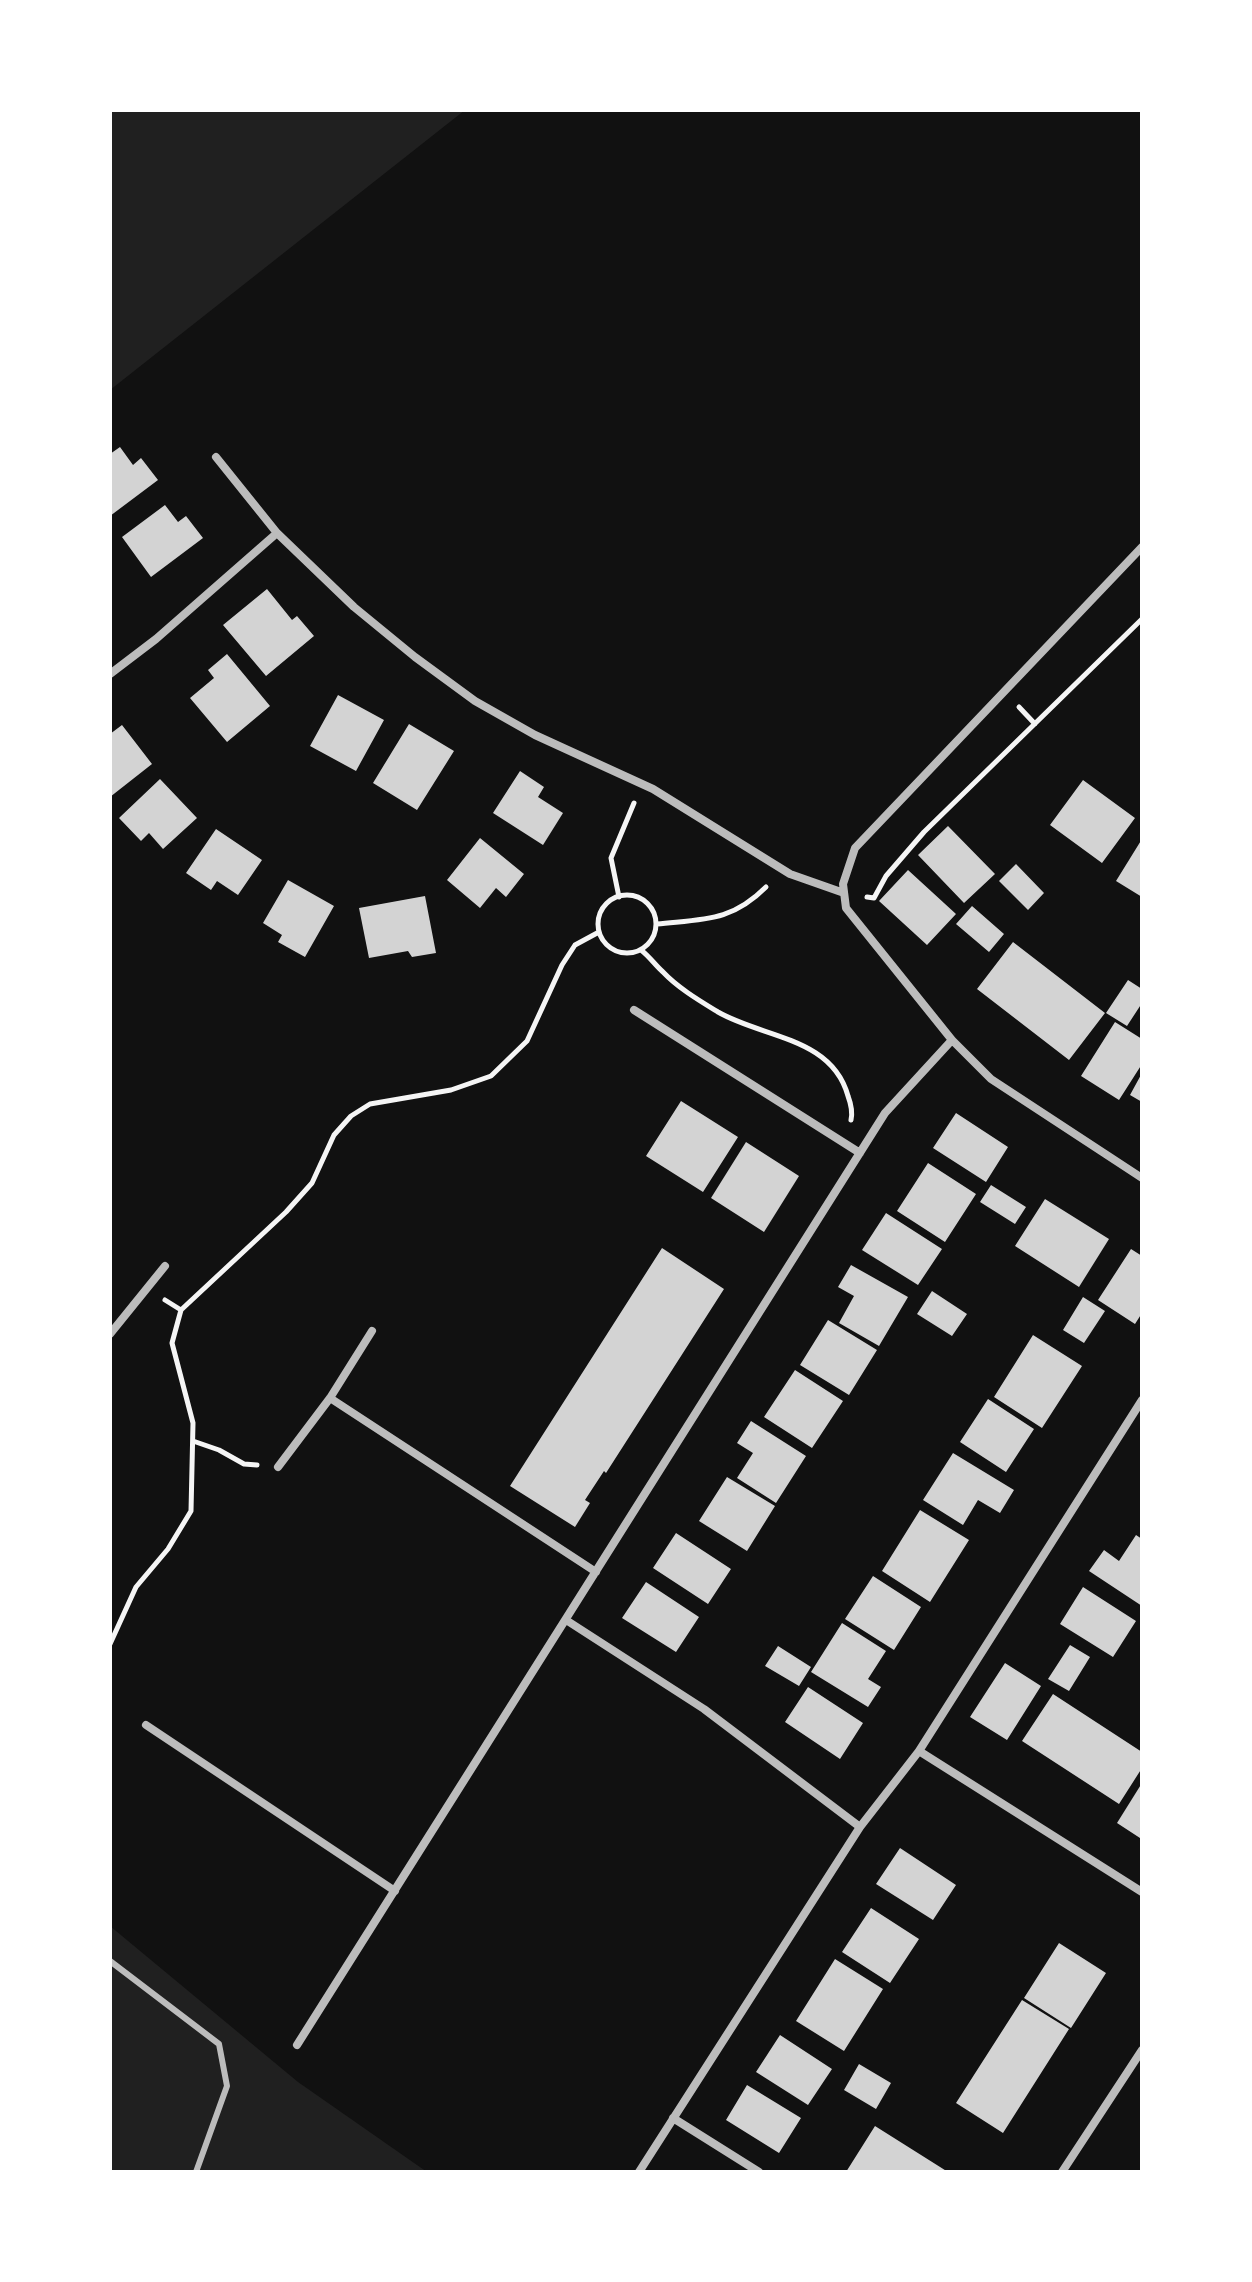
<!DOCTYPE html>
<style>
body{margin:0}
#map{position:relative;width:1252px;height:2282px;overflow:hidden;background:#111;font-family:Commissioner,sans-serif}
canvas{display:block}
.frame{position:absolute;inset:0;border:112px solid #fff;pointer-events:none}
</style>
<div id="map">
<canvas width="1252" height="2282"></canvas>
<div class="frame"></div>
</div>
<script>
const c = document.querySelector('canvas').getContext('2d');
c.lineJoin = 'round';
function fill(path, color) {
  c.fillStyle = color;
  c.fill(path, 'evenodd');
}
function stroke(path, color, width, dash) {
  c.strokeStyle = color;
  c.lineWidth = width;
  c.lineCap = dash ? 'butt' : 'round';
  c.setLineDash(dash || []);
  c.stroke(path);
}
const green = new Path2D(`
 M 110,110 L 465,110 L 110,390 Z
 M 110,1926 L 298,2082 L 427,2172 L 110,2172 Z`);
const building = new Path2D(`
 M 120,447 L 133,465 L 141,458 L 158,480 L 110,516 L 110,454 Z
 M 165,505 L 178,522 L 186,516 L 203,538 L 151,577 L 122,537 Z
 M 267,589 L 292,620 L 297,616 L 314,636 L 266,676 L 223,625 Z
 M 227,654 L 270,706 L 227,742 L 190,698 L 214,678 L 208,670 Z
 M 338,695 L 384,720 L 356,771 L 310,746 Z
 M 409,724 L 454,751 L 417,810 L 373,783 Z
 M 122,725 L 152,764 L 110,797 L 110,734 Z
 M 520,771 L 544,787 L 538,797 L 563,813 L 543,845 L 493,813 Z
 M 160,779 L 197,818 L 163,849 L 149,833 L 141,841 L 119,818 Z
 M 1083,780 L 1135,818 L 1102,863 L 1050,825 Z
 M 948,826 L 995,874 L 964,903 L 918,855 Z
 M 216,829 L 262,860 L 238,895 L 217,881 L 211,890 L 186,873 Z
 M 480,838 L 524,874 L 506,897 L 496,888 L 480,908 L 447,880 Z
 M 1142,839 L 1142,897 L 1116,881 Z
 M 1016,864 L 1044,893 L 1028,910 L 999,881 Z
 M 908,870 L 956,914 L 927,945 L 879,901 Z
 M 288,880 L 334,906 L 305,957 L 278,942 L 282,935 L 263,923 Z
 M 425,896 L 436,953 L 412,957 L 408,951 L 369,958 L 359,908 Z
 M 972,906 L 1004,934 L 989,952 L 956,924 Z
 M 1013,942 L 1105,1013 L 1069,1060 L 977,989 Z
 M 1128,980 L 1142,989 L 1142,1003 L 1127,1026 L 1106,1013 Z
 M 1115,1022 L 1142,1039 L 1142,1064 L 1119,1100 L 1081,1076 Z
 M 1142,1073 L 1142,1102 L 1130,1095 Z
 M 681,1101 L 738,1137 L 703,1192 L 646,1156 Z
 M 956,1113 L 1008,1147 L 986,1182 L 933,1148 Z
 M 746,1142 L 799,1176 L 764,1232 L 711,1198 Z
 M 928,1163 L 976,1194 L 945,1242 L 897,1211 Z
 M 991,1185 L 1026,1207 L 1015,1224 L 980,1202 Z
 M 1045,1199 L 1109,1239 L 1079,1287 L 1015,1246 Z
 M 886,1213 L 942,1249 L 918,1285 L 862,1250 Z
 M 662,1248 L 724,1289 L 606,1473 L 604,1471 L 585,1500 L 590,1503 L 575,1527 L 510,1486 Z
 M 1131,1249 L 1142,1256 L 1142,1313 L 1135,1324 L 1098,1300 Z
 M 851,1265 L 908,1297 L 879,1346 L 839,1323 L 854,1296 L 838,1287 Z
 M 932,1291 L 967,1314 L 952,1336 L 917,1314 Z
 M 1083,1297 L 1105,1311 L 1084,1343 L 1063,1330 Z
 M 828,1320 L 877,1350 L 849,1395 L 800,1365 Z
 M 1033,1335 L 1082,1366 L 1042,1428 L 994,1397 Z
 M 795,1370 L 843,1401 L 812,1448 L 764,1417 Z
 M 988,1399 L 1034,1429 L 1006,1472 L 960,1442 Z
 M 751,1421 L 806,1456 L 776,1503 L 737,1478 L 753,1453 L 737,1443 Z
 M 953,1453 L 1014,1490 L 1000,1513 L 978,1500 L 963,1525 L 923,1500 Z
 M 727,1477 L 775,1506 L 747,1551 L 699,1521 Z
 M 920,1510 L 969,1540 L 930,1602 L 882,1571 Z
 M 676,1533 L 731,1569 L 708,1604 L 653,1568 Z
 M 1136,1535 L 1142,1539 L 1142,1606 L 1089,1571 L 1104,1550 L 1119,1561 Z
 M 873,1576 L 921,1607 L 894,1650 L 845,1619 Z
 M 646,1582 L 699,1617 L 676,1652 L 622,1618 Z
 M 1083,1587 L 1136,1621 L 1113,1657 L 1060,1624 Z
 M 842,1623 L 886,1651 L 868,1679 L 881,1687 L 868,1707 L 811,1672 Z
 M 1070,1645 L 1090,1657 L 1069,1691 L 1048,1679 Z
 M 778,1646 L 811,1667 L 799,1686 L 765,1666 Z
 M 1005,1663 L 1041,1686 L 1007,1740 L 970,1717 Z
 M 808,1687 L 863,1723 L 840,1759 L 785,1722 Z
 M 1053,1694 L 1142,1752 L 1142,1768 L 1119,1804 L 1022,1741 Z
 M 1142,1783 L 1142,1834 L 1140,1838 L 1117,1823 Z
 M 900,1848 L 956,1885 L 933,1920 L 876,1884 Z
 M 871,1908 L 919,1939 L 890,1983 L 842,1952 Z
 M 1059,1943 L 1106,1973 L 1071,2028 L 1024,1998 Z
 M 835,1959 L 883,1989 L 844,2051 L 796,2021 Z
 M 1022,2000 L 1069,2029 L 1003,2133 L 956,2103 Z
 M 780,2035 L 832,2069 L 808,2105 L 756,2072 Z
 M 859,2064 L 891,2083 L 876,2109 L 844,2090 Z
 M 747,2085 L 801,2118 L 779,2153 L 726,2120 Z
 M 875,2126 L 948,2172 L 846,2172 Z`);
const path = new Path2D(`
 M 1019,707 L 1035,724
 M598 924a29 29 0 1 1 58 0a29 29 0 1 1-58 0Z
 M 619,897 L 611,858 L 634,803
 M 867,897 L 874,898 L 886,876 L 924,832 L 1142,619
 M 657,924 C 704,919 731,922 766,887
 M 641,950 C 650,957 655,965 663,972 C 678,988 700,1001 718,1012 C 763,1038 832,1037 848,1096 C 851,1104 853,1111 851,1120
 M 165,1300 L 181,1310
 M 193,1441 L 219,1450 L 244,1464 L 257,1465
 M 110,1644 L 136,1587 L 168,1549 L 191,1511 L 193,1423 L 172,1343 L 181,1310 L 286,1212 L 312,1183 L 334,1135 L 351,1116 L 370,1104 L 451,1090 L 491,1076 L 527,1041 L 562,965 L 575,945 L 599,932`);
const service = new Path2D(`
 M 110,1961 L 219,2044 L 227,2086 L 196,2172`);
const minor = new Path2D(`
 M 216,457 L 277,533 L 354,607 L 415,657 L 475,701 L 535,735 L 653,789 L 790,874 L 844,893
 M 1142,547 L 855,848 L 843,884 L 846,908 L 952,1040 L 991,1079 L 1142,1178
 M 110,674 L 156,639 L 277,533
 M 634,1010 L 860,1153
 M 110,1334 L 165,1266
 M 330,1398 L 596,1572
 M 278,1467 L 330,1398 L 372,1331
 M 566,1620 L 704,1709 L 860,1827
 M 146,1725 L 395,1891
 M 919,1751 L 1142,1892
 M 297,2045 L 885,1113 L 952,1040
 M 673,2118 L 759,2172
 M 639,2172 L 860,1827 L 919,1751 L 1142,1400
 M 1062,2172 L 1142,2050`);
fill(green, '#202020');
fill(building, '#d3d3d3');
stroke(path, '#f5f5f5', 5);
stroke(service, '#bcbcbc', 6);
stroke(minor, '#bcbcbc', 8);
</script>
